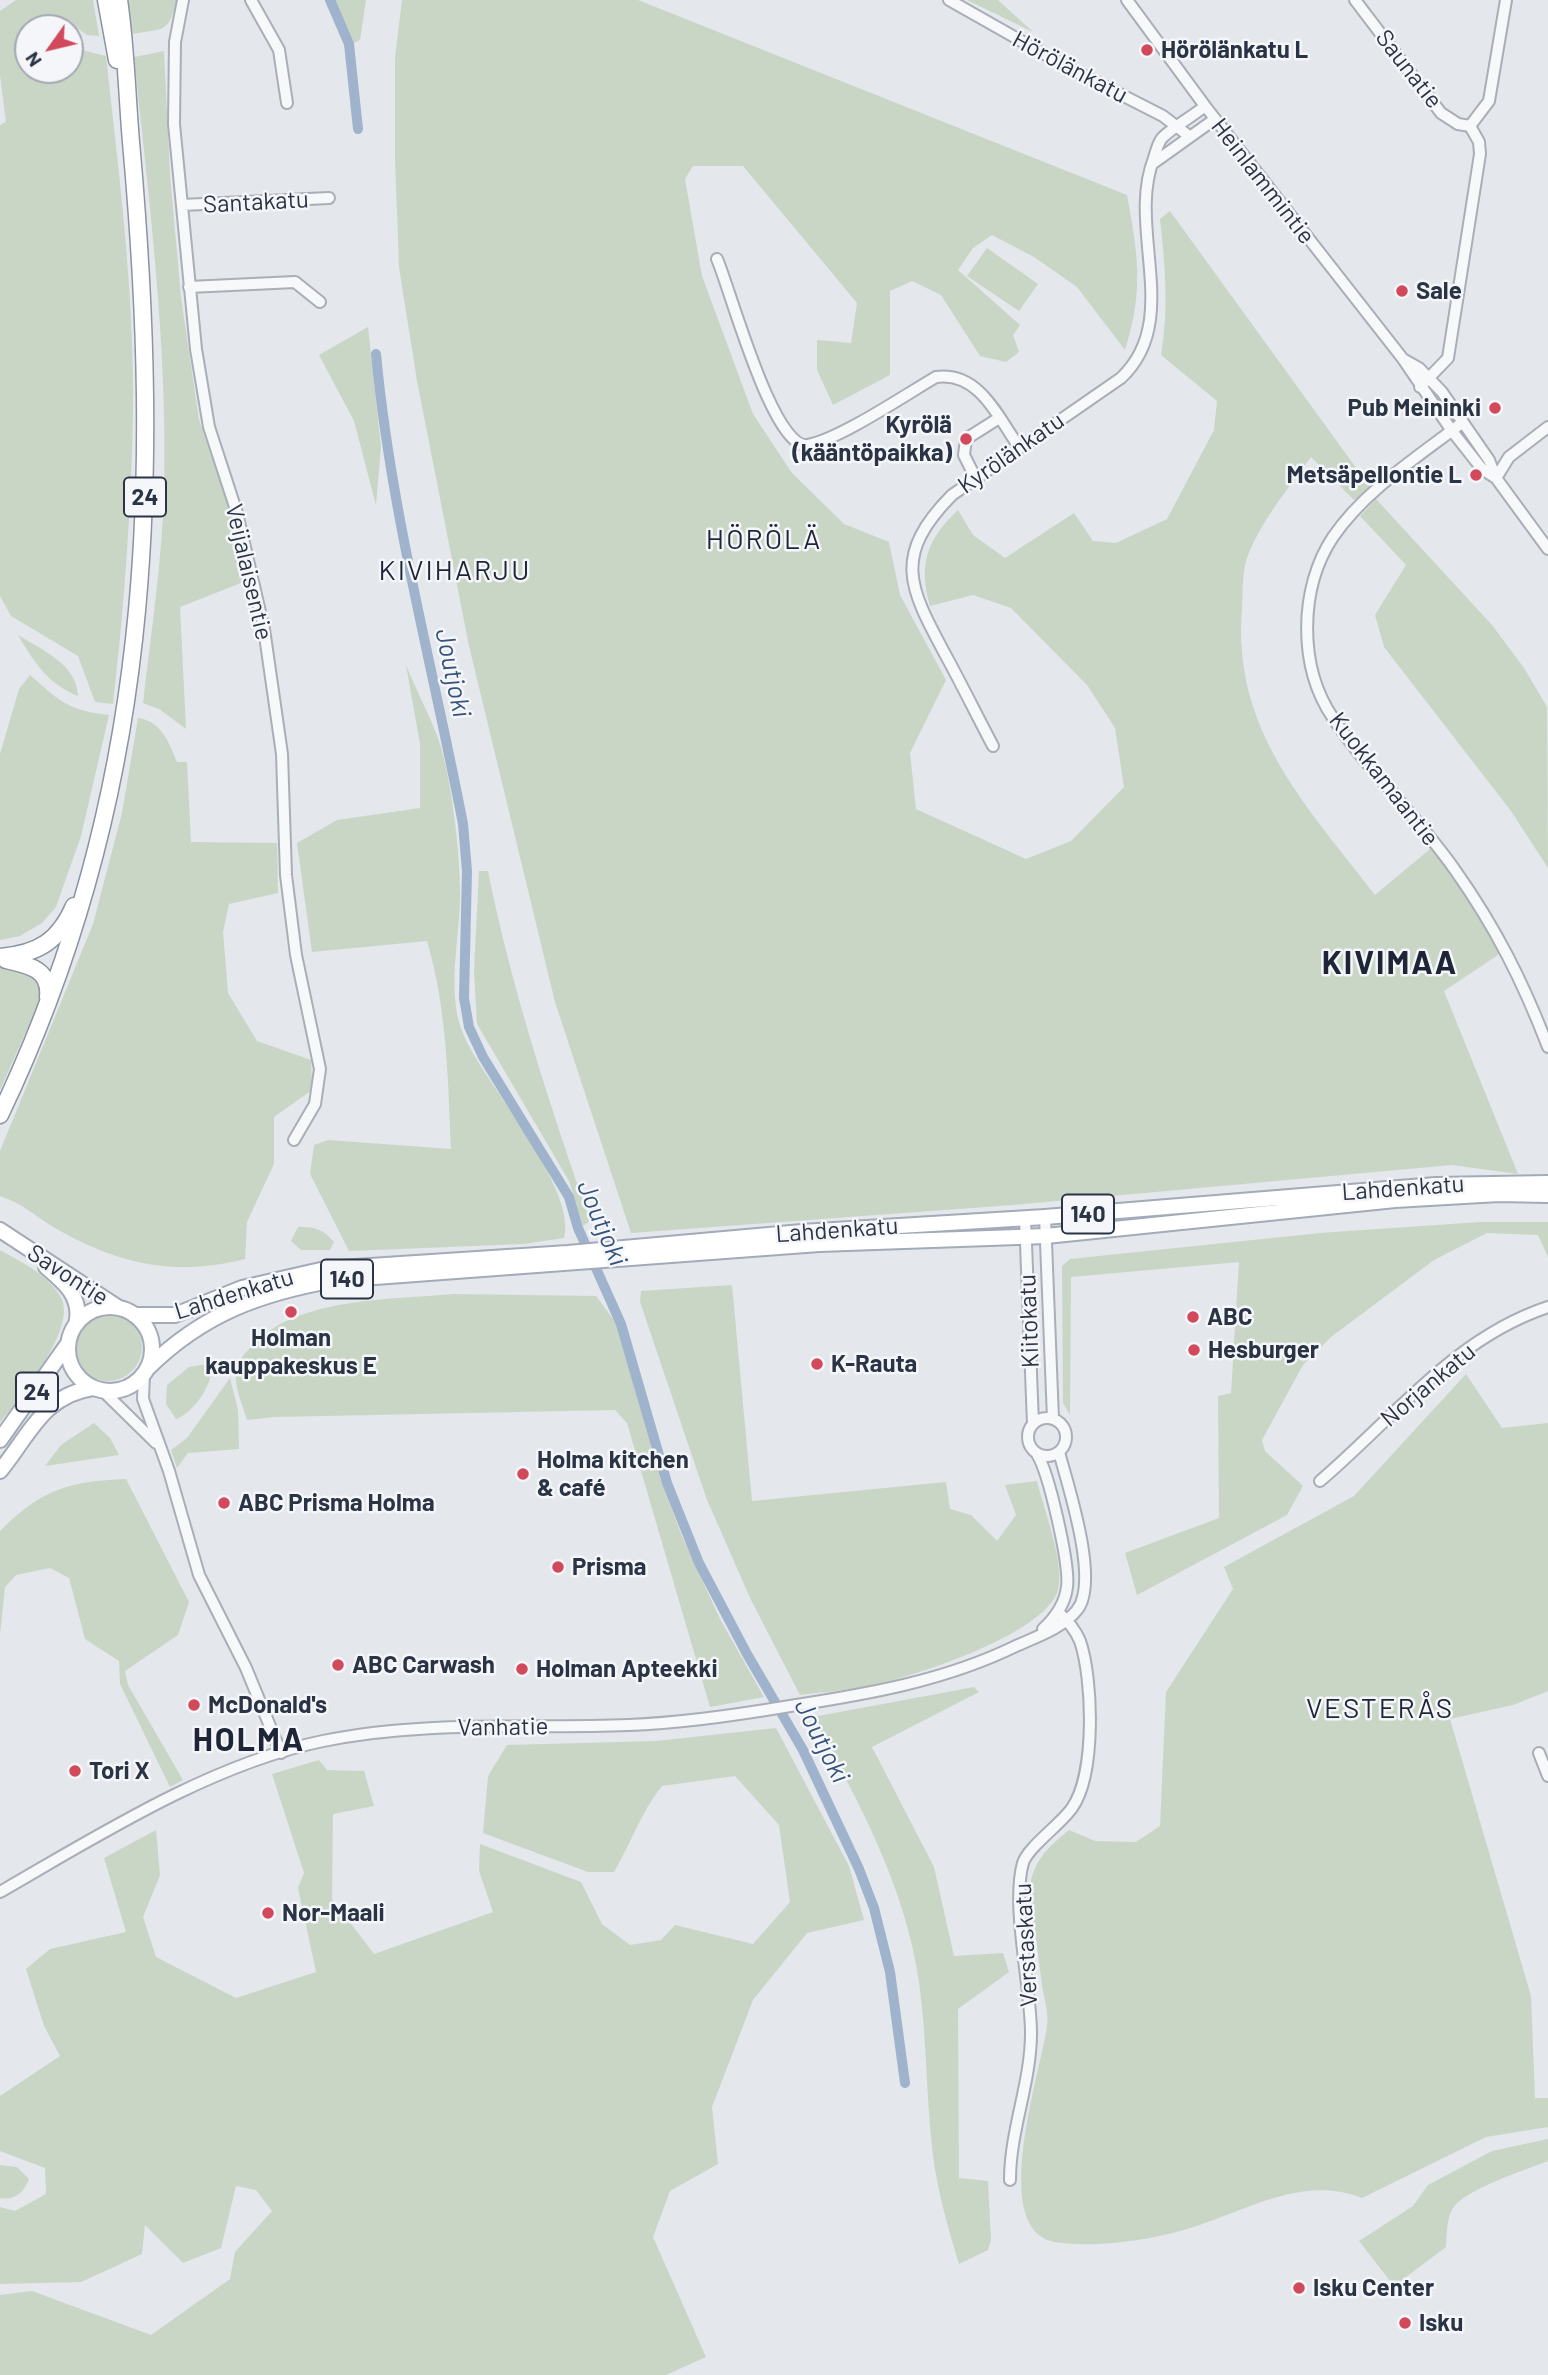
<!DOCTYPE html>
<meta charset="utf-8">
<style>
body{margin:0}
#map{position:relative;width:1548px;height:2375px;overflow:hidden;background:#e4e7ec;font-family:Barlow,sans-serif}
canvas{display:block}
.north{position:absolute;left:14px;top:14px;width:70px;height:70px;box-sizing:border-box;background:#f4f6f9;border:2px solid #a4a8b1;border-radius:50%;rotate:236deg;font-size:19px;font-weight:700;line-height:28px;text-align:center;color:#2b3445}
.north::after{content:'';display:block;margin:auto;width:24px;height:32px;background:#d1495b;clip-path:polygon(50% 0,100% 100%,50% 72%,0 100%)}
</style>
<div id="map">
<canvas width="1548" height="2375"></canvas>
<div class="north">N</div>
</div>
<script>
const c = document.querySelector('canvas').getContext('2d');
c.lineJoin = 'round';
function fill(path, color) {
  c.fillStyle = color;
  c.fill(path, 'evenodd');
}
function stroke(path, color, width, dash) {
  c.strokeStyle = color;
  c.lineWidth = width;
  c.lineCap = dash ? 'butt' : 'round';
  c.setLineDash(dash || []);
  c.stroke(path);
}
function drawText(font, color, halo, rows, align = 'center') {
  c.font = font + ' Barlow,sans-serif';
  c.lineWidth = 5;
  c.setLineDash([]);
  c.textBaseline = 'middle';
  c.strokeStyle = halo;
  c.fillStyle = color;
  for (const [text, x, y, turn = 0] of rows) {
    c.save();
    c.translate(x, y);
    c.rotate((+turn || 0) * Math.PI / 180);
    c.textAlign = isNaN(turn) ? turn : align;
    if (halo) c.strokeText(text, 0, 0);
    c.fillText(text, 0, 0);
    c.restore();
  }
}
const green = new Path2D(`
 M 16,0 L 93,0 L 99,36 L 87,35 L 67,21 L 67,28 L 28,28 L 28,70 L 70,70 L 70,51 L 74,48 L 106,56 C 119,175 135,296 133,417 C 131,513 124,609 113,704 L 95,702 L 78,656 L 11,616 L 0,596 L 0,125 L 6,122 L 0,75 L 0,11 Z
 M 128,0 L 177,0 C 168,34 165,28 132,34 Z
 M 333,0 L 366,0 L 360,40 L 354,43 Z
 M 402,0 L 638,0 L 1127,195 C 1138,255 1144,290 1125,350 L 1077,287 L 1034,257 L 992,235 L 973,248 L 958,270 L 1020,325 L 1013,335 L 1019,352 L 1006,362 L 980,356 L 941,295 L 912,281 L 890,291 L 890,375 L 833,405 L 817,370 L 817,340 L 851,343 L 857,303 L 743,166 L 693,166 L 685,179 L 702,276 L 753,414 L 792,473 L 844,524 L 889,542 L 900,595 L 946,680 L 910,753 L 916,809 L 1026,859 L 1071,841 L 1124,787 L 1115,728 L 1087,685 L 1011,608 L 973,595 L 930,606 C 918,564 927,539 958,510 L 973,535 L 1005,558 L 1074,513 L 1093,541 L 1116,543 L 1167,519 L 1214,430 L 1217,401 L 1161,355 C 1169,309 1165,264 1160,219 L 1170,211 L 1370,487 L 1354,500 L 1311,457 C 1288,489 1259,523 1246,561 C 1242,575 1243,594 1242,609 C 1232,730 1306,805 1375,895 L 1430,849 C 1459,881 1480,916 1501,953 L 1444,991 L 1518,1174 L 1452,1165 L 1013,1205 L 631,1233 L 555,1002 L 469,646 L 417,381 L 399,267 L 395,159 L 395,58 Z
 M 967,0 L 998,0 L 1033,32 Z
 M 164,51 L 170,175 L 181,297 L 199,420 L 232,517 L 246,581 L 180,607 L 186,729 L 159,709 L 143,703 C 151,633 162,562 164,492 C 168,346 149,201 134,57 Z
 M 987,248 L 1038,284 L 1019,311 L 967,276 Z
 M 368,327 L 381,447 L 376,505 L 354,421 L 319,355 Z
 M 1376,499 L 1492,625 L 1524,668 L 1547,707 L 1548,868 L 1511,811 L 1384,647 L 1375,615 L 1406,565 L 1360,516 Z
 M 18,635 C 42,650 77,664 78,696 C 48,684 34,662 18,635 Z
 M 406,665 C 416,690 429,714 438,738 C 451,774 460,852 460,891 C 461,937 444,994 465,1038 C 487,1086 578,1190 564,1238 L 524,1244 L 349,1251 L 310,1174 L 314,1145 L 328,1140 L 451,1149 C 448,1079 447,1009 427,941 L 312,952 L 297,843 L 337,820 L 420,808 L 420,744 Z
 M 30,675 C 61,702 67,710 109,715 L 81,836 L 56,907 L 42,923 L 20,936 L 0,940 L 0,754 L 19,689 Z
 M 138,718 C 161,721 169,742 177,762 L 187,762 L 191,842 L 277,843 L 278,893 L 229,904 L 223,932 L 228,993 L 257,1041 L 311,1060 L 312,1090 L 274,1117 L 274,1164 L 247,1222 L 245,1259 C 174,1277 118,1264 55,1228 C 35,1216 22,1203 0,1196 L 0,1151 L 93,924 L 122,813 Z
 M 479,871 L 488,871 C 512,991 550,1105 590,1221 L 583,1226 L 569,1181 L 477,1024 L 474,971 Z
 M 0,968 L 34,974 L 43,987 L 40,1000 L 0,1090 Z
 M 1480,1222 L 1548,1222 L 1548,1257 L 1538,1235 L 1487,1233 L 1434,1260 L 1331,1337 L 1303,1365 L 1262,1440 L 1265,1451 L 1303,1486 L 1287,1515 L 1137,1595 L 1125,1553 L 1219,1518 L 1218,1396 L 1231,1393 L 1239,1262 L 1071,1277 L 1070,1415 L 1063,1403 L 1062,1266 L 1070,1259 L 1320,1233 Z
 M 298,1227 C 315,1227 323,1229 334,1242 L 330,1250 L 301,1250 L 291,1241 Z
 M 0,1250 C 21,1262 47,1274 60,1296 C 80,1326 19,1398 0,1423 Z
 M 732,1285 L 752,1501 L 946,1482 L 950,1509 L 971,1515 L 997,1541 L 1016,1515 L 1005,1485 L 1037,1481 C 1044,1509 1065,1564 1058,1590 C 1045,1635 908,1679 863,1687 C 842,1691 821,1692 800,1695 L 751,1600 L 707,1500 L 640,1302 L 641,1291 Z
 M 453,1294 L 596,1296 L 617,1324 L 661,1481 L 682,1536 L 720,1619 L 764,1697 L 710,1707 L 627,1423 L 615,1410 L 275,1417 L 247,1420 C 243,1406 234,1387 236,1373 C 237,1361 244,1354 252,1346 C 296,1297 391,1300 453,1294 Z
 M74 1347a34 34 0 1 1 68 0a34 34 0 1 1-68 0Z
 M 206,1364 L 212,1368 C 211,1387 193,1413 176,1419 L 166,1404 L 167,1385 L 189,1367 Z
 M 1466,1374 L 1502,1428 L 1548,1423 L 1548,1691 L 1513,1705 L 1450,1719 L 1531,1996 L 1535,2098 L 1548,2098 L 1548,2127 L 1486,2137 L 1362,2198 C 1300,2173 1240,2215 1180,2231 C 1144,2241 1091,2248 1055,2242 C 987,2231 1042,2067 1047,2026 C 1049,2014 1044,1998 1042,1985 C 1038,1953 1034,1922 1029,1890 C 1034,1860 1046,1849 1069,1830 L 1095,1841 L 1136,1842 L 1160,1826 L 1166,1692 L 1233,1589 L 1224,1567 L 1354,1496 Z
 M 230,1378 L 238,1410 L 239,1449 L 188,1453 L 177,1468 L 171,1450 L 187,1438 Z
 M 94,1423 L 110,1438 L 119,1455 L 45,1466 L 61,1445 Z
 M 126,1479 L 189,1602 L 178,1635 L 125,1671 L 128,1685 L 183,1780 L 170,1787 L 120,1684 L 119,1661 L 85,1639 L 69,1578 L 50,1568 L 16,1575 L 5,1587 L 0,1635 L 0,1531 C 41,1490 68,1481 126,1479 Z
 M 974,1687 L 979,1692 L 872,1747 L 934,1867 L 954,1956 L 1003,1953 L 1009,1972 L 958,2009 L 959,2178 L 988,2181 L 991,2240 L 988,2250 L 959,2264 C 948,2228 938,2193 933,2156 C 926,2098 927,2039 919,1982 C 905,1885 858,1801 813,1717 Z
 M 776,1728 L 849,1866 L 864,1920 L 807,1933 L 753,2000 L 712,2107 L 718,2164 L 670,2191 L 653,2237 L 706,2357 L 666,2375 L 0,2375 L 0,2295 L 32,2291 L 151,2335 L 230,2279 L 235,2252 L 272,2211 L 256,2190 L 236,2186 L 221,2248 L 183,2263 L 145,2225 L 142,2254 L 81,2282 L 0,2284 L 0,2207 L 15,2211 L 46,2194 L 45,2168 L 0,2151 L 0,2096 L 60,2056 L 44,2026 L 26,1969 L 50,1949 L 126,1932 L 104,1858 L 156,1830 L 160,1875 L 143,1917 L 156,1957 L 236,1998 L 316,1972 L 298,1888 L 304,1873 L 272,1774 L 319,1760 L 327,1770 L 364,1771 L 374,1806 L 333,1814 L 332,1899 L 374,1954 L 493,1912 L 479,1871 L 480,1844 L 581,1882 L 602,1924 L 630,1945 L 661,1940 L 675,1925 L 753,1944 L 790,1902 L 779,1825 L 735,1776 L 662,1786 C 641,1812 631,1843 614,1872 L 588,1872 L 483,1833 L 488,1776 L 507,1745 L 656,1741 Z
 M 1548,2139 L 1548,2161 C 1526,2170 1465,2189 1453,2208 C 1446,2220 1447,2234 1446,2247 L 1394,2286 L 1359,2241 L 1413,2206 L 1428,2185 L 1492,2151 Z
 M 0,2165 L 17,2167 L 29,2179 C 24,2192 15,2201 0,2198 Z`);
const canal = new Path2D(`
 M 330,0 L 349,44 L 358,129
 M 376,354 C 391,514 433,667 463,824 L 467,871 L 464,998 L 469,1027 L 483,1057 L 569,1197 L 578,1228 L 621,1324 L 667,1483 L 699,1563 L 747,1654 L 803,1750 L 859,1869 L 874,1908 L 890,1972 L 905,2083`);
const minor = new Path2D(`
 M 183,0 L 175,42 L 174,124 L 196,349 L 209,427 L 237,513 L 264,629 L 282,754 L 286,875 L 296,955 L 320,1069 L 315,1104 L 294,1140
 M 251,0 L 279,50 L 287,103
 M 949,0 L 1069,68 L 1163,116 L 1189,136
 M 1127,0 L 1205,106 L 1403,359 L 1452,431 L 1482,469 L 1496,478
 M 1355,0 L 1441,113 L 1458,124 L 1470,126
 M 1152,164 L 1215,119
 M 182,205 L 329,198
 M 717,259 C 730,288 773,451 808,445 C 840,439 905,395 936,377 C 979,371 998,417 1019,447
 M 189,287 L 295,282 L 320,302
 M 1403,359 L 1419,368 L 1442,392 L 1489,460 L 1496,478 L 1548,549
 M 1420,387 L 1448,358 L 1480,154 L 1479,142 L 1470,126 L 1489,101 L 1506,0
 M 1463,422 C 1418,457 1365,490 1333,537 C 1299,588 1298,667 1333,718 C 1369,772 1418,817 1455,870 C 1496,928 1523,982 1548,1047
 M 975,477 L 964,455 L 966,439 L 999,418
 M 1496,478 L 1509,457 L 1548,427
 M 993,746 C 977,716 962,685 945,654 C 909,587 892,556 952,495 L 1121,378 C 1183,320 1126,228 1154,158 C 1156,151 1158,143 1162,138 C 1174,126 1192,117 1205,106
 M 1045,1217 L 1053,1419
 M 1025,1218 L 1033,1424
 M 144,1374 L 143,1399 L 169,1471 L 199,1575 L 246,1668 L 281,1753
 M 103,1391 L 156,1443
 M1028 1437a19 19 0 1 1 38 0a19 19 0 1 1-38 0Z
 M 1037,1454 C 1049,1473 1070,1565 1067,1587 C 1065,1603 1055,1618 1043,1629
 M 1320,1481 C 1393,1419 1454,1338 1548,1307
 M 1539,1753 L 1548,1776
 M 0,1892 C 99,1835 211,1764 323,1741 C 424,1720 527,1729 629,1725 C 683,1723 737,1715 790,1706 C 868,1694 944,1681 1016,1646 C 1036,1637 1063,1628 1077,1610 C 1100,1582 1068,1486 1059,1452
 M 1010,2180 C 1010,2130 1031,2083 1031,2033 C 1031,1987 1011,1905 1023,1863 C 1028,1847 1061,1824 1072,1808 C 1096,1774 1093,1679 1080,1641 C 1075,1629 1067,1620 1058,1612`);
const major = new Path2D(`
 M 0,1230 L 119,1308
 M 46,1267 C 65,1283 83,1298 76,1325
 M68 1349a42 42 0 1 1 84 0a42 42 0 1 1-84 0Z
 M 134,1315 L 175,1315 L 242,1288 L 325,1269 L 568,1253 L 802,1232 L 1045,1217 L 1436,1185 L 1548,1183
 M 148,1368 C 203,1314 260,1293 335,1280 L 819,1244 L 1046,1236 L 1395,1200 L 1499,1194 L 1548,1195
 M 0,1440 L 67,1345
 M 0,1471 C 29,1436 43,1395 93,1388`);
const highway = new Path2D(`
 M 106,0 L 117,60
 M 0,957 C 38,954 59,941 74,906
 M 6,960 C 28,965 51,969 48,997
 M 0,1115 C 152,797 162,487 131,142 C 127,95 126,47 119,0`);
const markers = [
 [1147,50,7,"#d1495b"],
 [1402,291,7,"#d1495b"],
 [1495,408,7,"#d1495b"],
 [966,439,7,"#d1495b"],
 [1476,475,7,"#d1495b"],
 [291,1312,7,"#d1495b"],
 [1193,1317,7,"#d1495b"],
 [1194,1350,7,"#d1495b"],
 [817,1364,7,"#d1495b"],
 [523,1474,7,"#d1495b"],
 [224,1503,7,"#d1495b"],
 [558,1567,7,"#d1495b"],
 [338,1665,7,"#d1495b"],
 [522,1669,7,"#d1495b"],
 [194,1705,7,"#d1495b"],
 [75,1771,7,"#d1495b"],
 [268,1913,7,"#d1495b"],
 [1299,2288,7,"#d1495b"],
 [1405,2323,7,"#d1495b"]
];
const shields = [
 [145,497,42],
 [1088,1214,52],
 [347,1279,52],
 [37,1392,42]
];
const shieldNames = [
 ["24",145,497],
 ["140",1088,1214],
 ["140",347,1279],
 ["24",37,1392]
];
const poiNames = [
 ["Hörölänkatu L",1161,50],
 ["Sale",1416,291],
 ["Pub Meininki",1481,408,"right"],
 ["Kyrölä",952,425,"right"],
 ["(kääntöpaikka)",952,453,"right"],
 ["Metsäpellontie L",1462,475,"right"],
 ["ABC",1207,1317],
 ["Holman",291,1338,"center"],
 ["kauppakeskus E",291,1366,"center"],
 ["Hesburger",1208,1350],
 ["K-Rauta",831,1364],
 ["Holma kitchen",537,1460],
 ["& café",537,1488],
 ["ABC Prisma Holma",238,1503],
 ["Prisma",572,1567],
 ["ABC Carwash",352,1665],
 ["Holman Apteekki",536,1669],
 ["McDonald's",208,1705],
 ["Tori X",89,1771],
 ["Nor-Maali",282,1913],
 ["Isku Center",1313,2288],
 ["Isku",1419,2323]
];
const streetNames = [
 ["Hörölänkatu",1070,67,28],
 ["Saunatie",1409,69,52],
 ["Heinlammintie",1263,181,52],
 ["Santakatu",256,202,-3],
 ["Kyrölänkatu",1011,453,-35],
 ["Veijalaisentie",249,572,77],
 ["Kuokkamaantie",1384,779,52],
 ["Lahdenkatu",1403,1188,-4],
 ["Lahdenkatu",837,1230,-4],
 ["Savontie",68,1275,33],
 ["Lahdenkatu",234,1294,-17],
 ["Kiitokatu",1029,1321,-92],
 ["Norjankatu",1428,1385,-40],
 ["Vanhatie",503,1727,-1],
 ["Verstaskatu",1026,1945,-93]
];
const waterNames = [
 ["Joutjoki",453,673,78],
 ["Joutjoki",602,1223,67],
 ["Joutjoki",822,1741,63]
];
const quarterNames = [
 ["HÖRÖLÄ",764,540],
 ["KIVIHARJU",455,571],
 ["VESTERÅS",1380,1709]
];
const districtNames = [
 ["KIVIMAA",1390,963],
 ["HOLMA",249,1740]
];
fill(green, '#c9d6c5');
stroke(canal, '#9fb4cc', 10);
stroke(minor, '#a9aeb7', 14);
stroke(major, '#a3abb8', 18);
stroke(highway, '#8b94a3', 19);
stroke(minor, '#f7f8fa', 10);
stroke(major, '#fff', 14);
stroke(highway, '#fff', 16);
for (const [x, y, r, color] of markers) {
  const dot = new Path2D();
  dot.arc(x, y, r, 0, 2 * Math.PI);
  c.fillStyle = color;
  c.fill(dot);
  stroke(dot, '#f4f6f9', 2.5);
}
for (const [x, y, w] of shields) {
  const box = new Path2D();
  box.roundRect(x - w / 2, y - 19.5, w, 39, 5);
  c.fillStyle = '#f4f6f9';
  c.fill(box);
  stroke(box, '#2b3445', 2);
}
drawText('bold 23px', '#2b3445', null, shieldNames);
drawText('bold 24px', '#2b3445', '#f4f6f9', poiNames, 'left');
drawText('24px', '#2b3445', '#f4f6f9', streetNames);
drawText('italic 26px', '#34527a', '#f4f6f9', waterNames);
c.letterSpacing = '2px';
drawText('28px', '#1d2536', '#f4f6f9', quarterNames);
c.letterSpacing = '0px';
c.letterSpacing = '2px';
drawText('bold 32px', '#1d2536', '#f4f6f9', districtNames);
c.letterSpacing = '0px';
</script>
